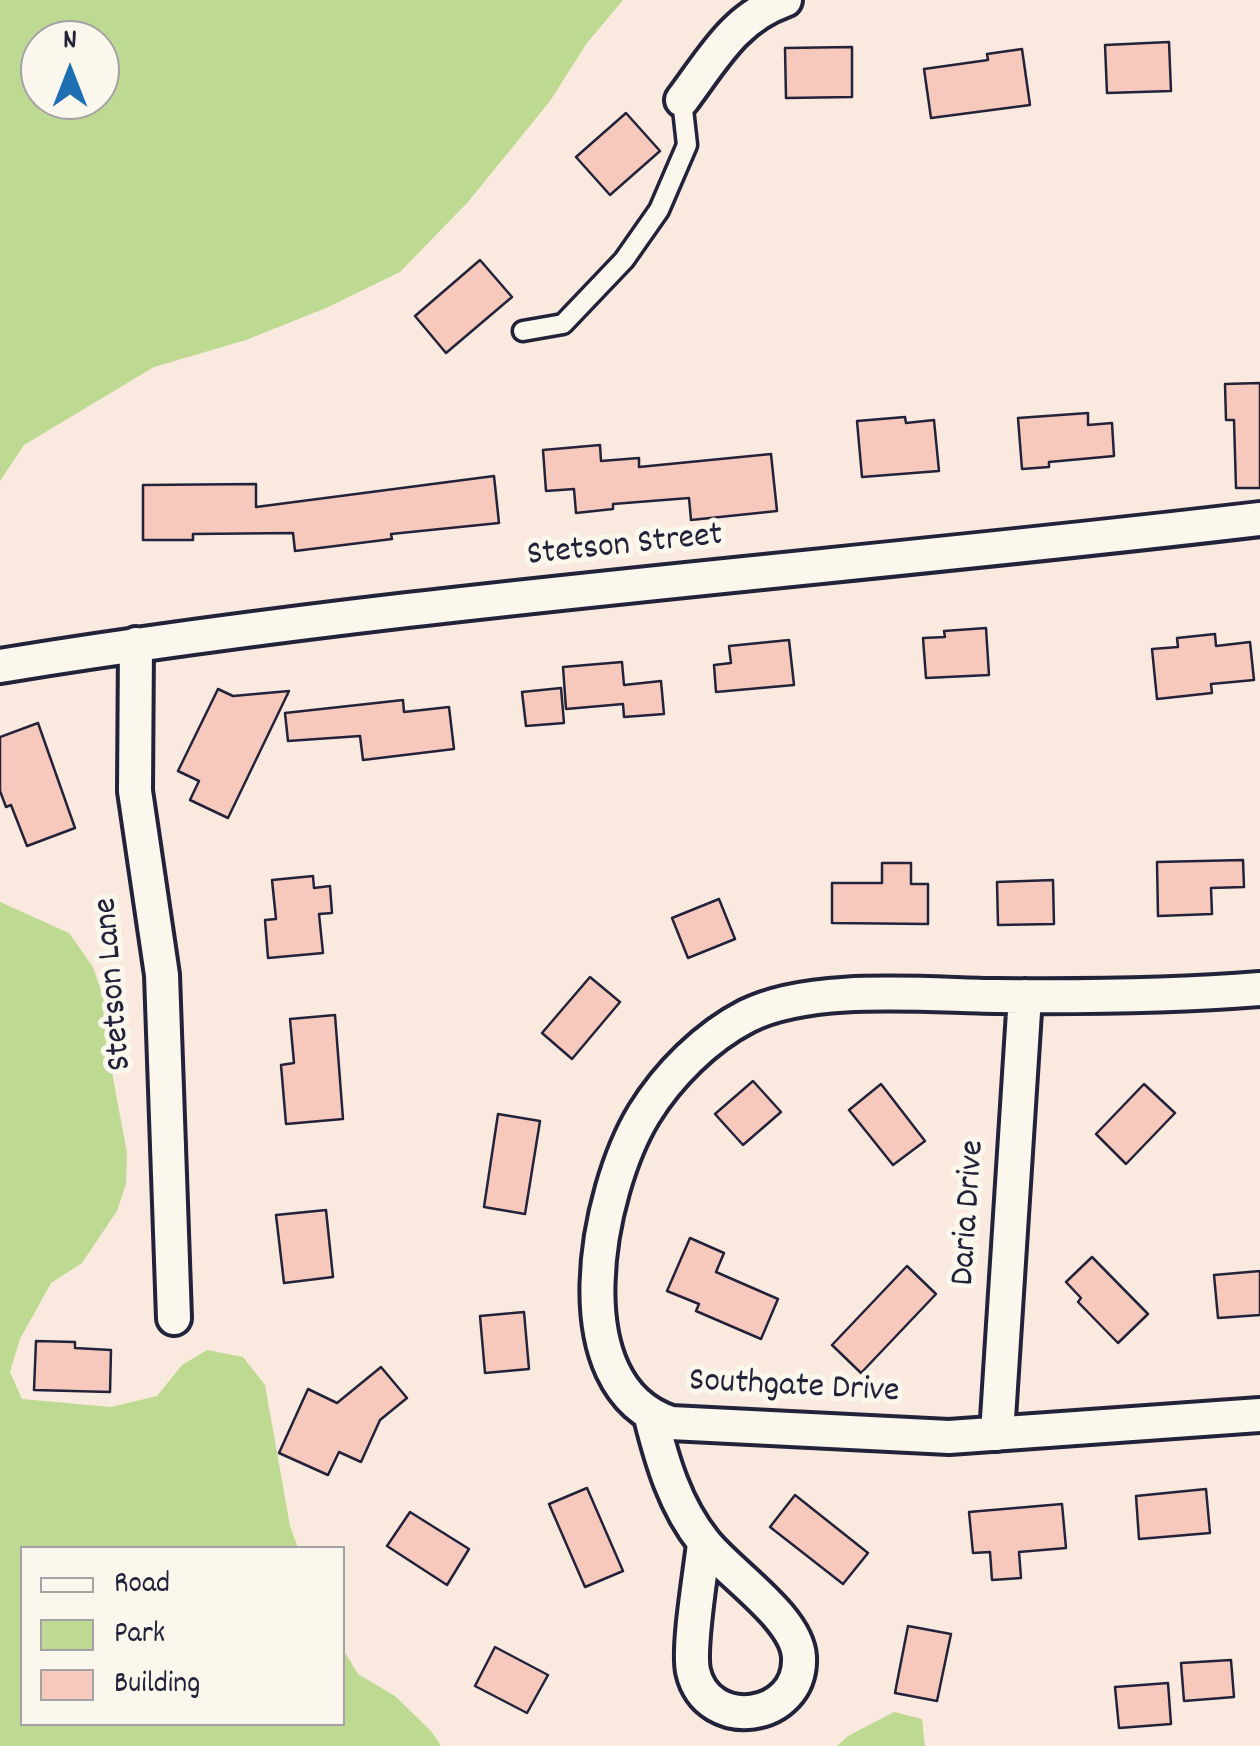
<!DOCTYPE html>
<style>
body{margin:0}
#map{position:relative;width:1260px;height:1746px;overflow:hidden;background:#fae9de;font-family:Dekko,sans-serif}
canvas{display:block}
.legend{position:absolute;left:20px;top:1546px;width:325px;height:180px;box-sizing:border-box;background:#fbf7ec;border:2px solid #a4a2a5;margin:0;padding:12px 18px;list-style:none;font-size:30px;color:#22223b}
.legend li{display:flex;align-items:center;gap:20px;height:50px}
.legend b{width:50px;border:2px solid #a4a2a5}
.north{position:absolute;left:20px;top:20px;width:100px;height:100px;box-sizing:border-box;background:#fbf7ec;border:2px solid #a4a2a5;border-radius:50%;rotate:0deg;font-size:28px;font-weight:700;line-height:40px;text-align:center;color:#22223b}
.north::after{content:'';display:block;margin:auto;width:35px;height:45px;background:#1f6fb2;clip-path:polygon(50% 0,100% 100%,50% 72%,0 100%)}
</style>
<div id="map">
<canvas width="1260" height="1746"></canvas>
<ul class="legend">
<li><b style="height:12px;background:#fbf7ec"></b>Road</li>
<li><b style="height:28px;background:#beda92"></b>Park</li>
<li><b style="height:28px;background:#f7c9bc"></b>Building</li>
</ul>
<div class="north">N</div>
</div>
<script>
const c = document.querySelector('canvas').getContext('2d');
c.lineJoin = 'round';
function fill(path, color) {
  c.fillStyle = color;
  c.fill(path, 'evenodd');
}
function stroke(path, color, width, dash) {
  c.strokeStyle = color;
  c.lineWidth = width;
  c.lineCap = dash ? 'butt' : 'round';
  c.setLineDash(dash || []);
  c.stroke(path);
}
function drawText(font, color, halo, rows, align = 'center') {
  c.font = font + ' Dekko,sans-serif';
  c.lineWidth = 10;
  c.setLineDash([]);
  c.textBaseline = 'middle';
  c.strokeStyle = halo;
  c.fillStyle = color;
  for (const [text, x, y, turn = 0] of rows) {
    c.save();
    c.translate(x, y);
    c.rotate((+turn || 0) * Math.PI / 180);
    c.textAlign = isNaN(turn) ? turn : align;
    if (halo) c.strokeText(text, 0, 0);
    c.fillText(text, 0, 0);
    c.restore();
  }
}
const green = new Path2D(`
 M 0,0 L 623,0 L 587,43 L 550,101 L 468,202 L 400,272 L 326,308 L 246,340 L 154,367 L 24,445 L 0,481 ZM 100,40 L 100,100 L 40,100 L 40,40 Z
 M 0,902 L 69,933 L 93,967 L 108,1010 L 113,1078 L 127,1153 L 126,1184 L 117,1211 L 82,1263 L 51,1283 L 20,1339 L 10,1372 L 22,1399 L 111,1407 L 157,1396 L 182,1365 L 207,1350 L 243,1357 L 265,1385 L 290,1526 L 298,1548 L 22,1548 L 22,1724 L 342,1724 L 343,1649 L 358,1674 L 395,1696 L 431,1731 L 441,1746 L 0,1746 Z
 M 894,1712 L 922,1719 L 925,1746 L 837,1746 L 848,1736 Z`);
const building = new Path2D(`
 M 1169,42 L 1171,91 L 1107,93 L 1105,45 Z
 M 852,47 L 852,97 L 786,98 L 785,48 Z
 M 1022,49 L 1030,105 L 931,118 L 924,69 L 988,60 L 987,54 Z
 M 626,113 L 660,151 L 610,195 L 576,157 Z
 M 480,260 L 512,297 L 446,353 L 415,316 Z
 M 1260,383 L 1260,488 L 1236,488 L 1234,420 L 1226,420 L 1225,384 Z
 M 1088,413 L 1088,425 L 1112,423 L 1114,456 L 1049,462 L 1049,467 L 1022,469 L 1018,418 Z
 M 905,417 L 906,423 L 934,420 L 939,471 L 862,477 L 857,421 Z
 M 600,445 L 601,461 L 639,458 L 639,467 L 771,454 L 777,511 L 691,520 L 689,498 L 613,504 L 613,509 L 576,513 L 574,489 L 546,491 L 543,450 Z
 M 494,476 L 499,523 L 391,534 L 392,539 L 295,551 L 293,533 L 193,534 L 193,540 L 143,540 L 143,485 L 256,484 L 256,507 Z
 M 986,628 L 989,675 L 926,678 L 923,638 L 945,637 L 944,631 Z
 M 1215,634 L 1216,646 L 1250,642 L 1254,680 L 1211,684 L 1212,693 L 1157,699 L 1152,649 L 1178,647 L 1177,638 Z
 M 789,640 L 794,685 L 716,692 L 714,665 L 731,663 L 729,646 Z
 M 622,662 L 624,685 L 661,681 L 664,714 L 624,717 L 623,704 L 566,709 L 563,667 Z
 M 561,688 L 564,723 L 526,726 L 522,692 Z
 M 218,689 L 233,696 L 289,691 L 228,818 L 190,800 L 199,781 L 178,771 Z
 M 403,700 L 404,712 L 449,707 L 454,749 L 363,760 L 360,736 L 288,741 L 285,713 Z
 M 38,723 L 75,828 L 27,846 L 11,805 L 6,807 L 0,791 L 0,737 Z
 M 1243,860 L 1244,887 L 1211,888 L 1212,914 L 1158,916 L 1157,862 Z
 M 882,863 L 911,863 L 911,884 L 928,884 L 928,924 L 832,923 L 832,883 L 882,883 Z
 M 313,876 L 314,888 L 330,886 L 332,913 L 319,914 L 323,953 L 268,958 L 265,920 L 276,919 L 272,880 Z
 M 1053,880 L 1054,924 L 998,925 L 997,882 Z
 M 719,899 L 735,939 L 688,958 L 672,918 Z
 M 590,977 L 620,1002 L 572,1059 L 542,1033 Z
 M 335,1015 L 343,1119 L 286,1124 L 281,1065 L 294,1063 L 290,1019 Z
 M 753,1081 L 781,1112 L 743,1145 L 715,1114 Z
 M 881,1084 L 925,1141 L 893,1165 L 849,1110 Z
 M 1144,1084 L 1175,1113 L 1126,1164 L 1096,1134 Z
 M 498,1114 L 540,1121 L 525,1214 L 484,1207 Z
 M 326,1210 L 333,1277 L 284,1283 L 276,1215 Z
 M 690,1238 L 724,1253 L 716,1272 L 778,1299 L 761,1339 L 696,1311 L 699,1304 L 667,1291 Z
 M 1092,1257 L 1148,1314 L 1118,1343 L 1078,1302 L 1081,1298 L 1066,1282 Z
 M 907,1266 L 936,1294 L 861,1373 L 832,1345 Z
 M 1260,1271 L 1260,1315 L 1218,1318 L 1214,1275 Z
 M 524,1312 L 529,1369 L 485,1373 L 480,1316 Z
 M 36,1341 L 75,1342 L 75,1348 L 111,1350 L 110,1392 L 34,1390 Z
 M 381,1367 L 407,1398 L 380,1420 L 361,1462 L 339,1452 L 328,1475 L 279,1453 L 308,1389 L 337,1403 Z
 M 587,1488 L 623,1571 L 585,1587 L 549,1504 Z
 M 1206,1489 L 1210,1533 L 1139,1539 L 1136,1496 Z
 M 795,1495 L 868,1553 L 843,1584 L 770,1527 Z
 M 1062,1504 L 1066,1548 L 1019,1552 L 1021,1578 L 992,1580 L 990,1552 L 973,1553 L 969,1512 Z
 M 410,1512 L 469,1549 L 447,1585 L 387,1546 Z
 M 908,1626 L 951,1634 L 937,1701 L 895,1693 Z
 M 495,1647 L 548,1675 L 527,1713 L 475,1686 Z
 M 1231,1660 L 1234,1697 L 1184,1701 L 1181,1663 Z
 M 1168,1683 L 1171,1724 L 1119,1728 L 1115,1687 Z`);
const service = new Path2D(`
 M 523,331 L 563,324 L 624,260 L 659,210 L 687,145 L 682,100`);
const minor = new Path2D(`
 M 682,100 C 713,59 734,18 785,0
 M 136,644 L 135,791 L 162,975 L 174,1318
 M 0,666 C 417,598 840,569 1260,519
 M 1260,989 C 1171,996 1084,997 995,996 C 924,995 811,984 747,1016 C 706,1037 668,1075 644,1114 C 597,1191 558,1386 671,1423 L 949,1437 L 1260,1415
 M 651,1417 C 662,1461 675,1506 704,1542 C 728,1573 797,1617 799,1657 C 802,1721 707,1734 693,1671 C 688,1645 701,1573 704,1543
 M 997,1434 L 1025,996`);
const streetNames = [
 ["Stetson Street",625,548,-6],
 ["Stetson Lane",116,984,-95],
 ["Daria Drive",971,1213,-86],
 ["Southgate Drive",794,1389,3]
];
fill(green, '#beda92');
fill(building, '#f7c9bc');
stroke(building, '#22223b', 2.5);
stroke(service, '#22223b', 25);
stroke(minor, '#22223b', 40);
stroke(service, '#fbf7ec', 18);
stroke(minor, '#fbf7ec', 32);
drawText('35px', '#22223b', '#fbf7ec', streetNames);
</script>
